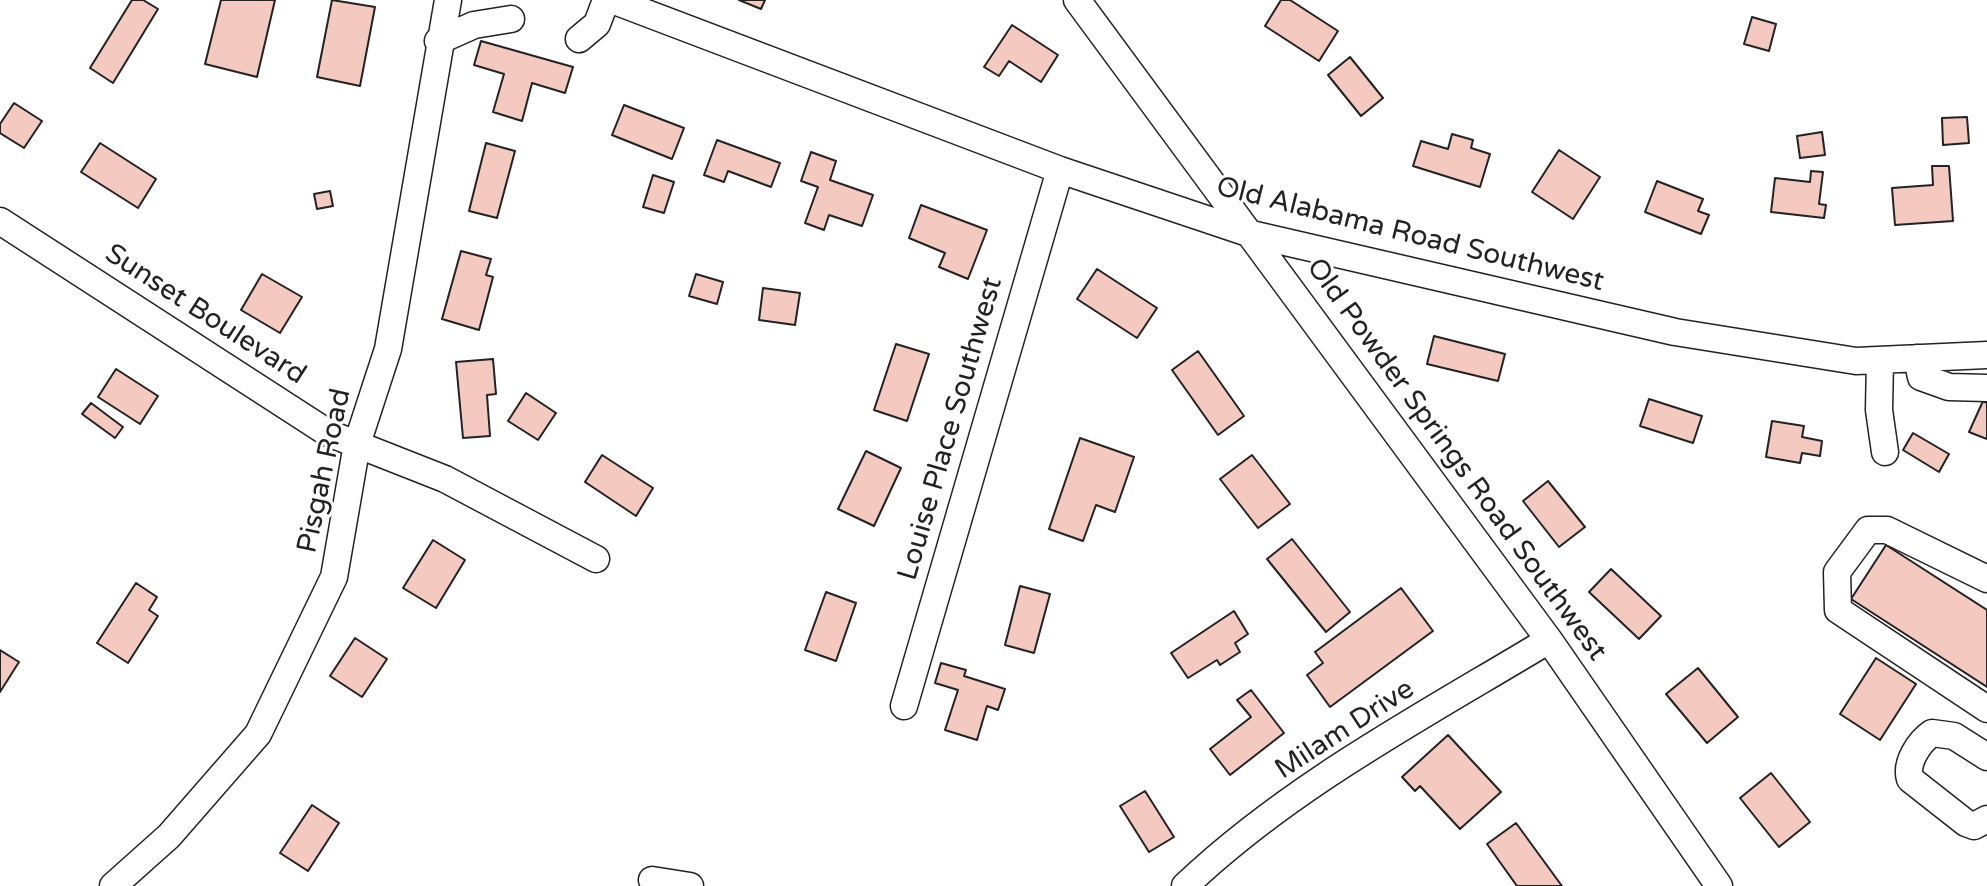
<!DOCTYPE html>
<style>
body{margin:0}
canvas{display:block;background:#fff}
</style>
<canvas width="1987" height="886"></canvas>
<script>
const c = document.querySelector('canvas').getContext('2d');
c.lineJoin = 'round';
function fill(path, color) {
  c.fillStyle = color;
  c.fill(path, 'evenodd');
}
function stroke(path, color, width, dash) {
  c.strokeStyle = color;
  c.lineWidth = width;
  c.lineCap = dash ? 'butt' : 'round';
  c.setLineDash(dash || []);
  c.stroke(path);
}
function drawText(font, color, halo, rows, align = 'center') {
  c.font = font + ' "Varela Round",sans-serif';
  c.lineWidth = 6;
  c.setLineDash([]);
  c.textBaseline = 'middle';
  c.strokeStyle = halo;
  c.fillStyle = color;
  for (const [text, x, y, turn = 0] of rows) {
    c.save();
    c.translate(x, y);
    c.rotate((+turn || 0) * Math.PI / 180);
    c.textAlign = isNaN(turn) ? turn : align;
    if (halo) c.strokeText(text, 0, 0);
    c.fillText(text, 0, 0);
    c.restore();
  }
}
const building = new Path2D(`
 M 132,0 L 143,0 L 158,9 L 113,83 L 90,68 Z
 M 221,0 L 275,0 L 257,77 L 205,64 Z
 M 332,0 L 375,7 L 360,86 L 317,77 Z
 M 739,0 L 765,0 L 761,9 Z
 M 1281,0 L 1290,0 L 1338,31 L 1319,61 L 1265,26 Z
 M 1752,17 L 1776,24 L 1769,51 L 1744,44 Z
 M 1012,25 L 1058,55 L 1041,82 L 1009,61 L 999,76 L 984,67 Z
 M 481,41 L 573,67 L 565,93 L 532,83 L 522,121 L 493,112 L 504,74 L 474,65 Z
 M 1350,57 L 1383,98 L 1361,116 L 1328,75 Z
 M 14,103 L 42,121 L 24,148 L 0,133 L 0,124 Z
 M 624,105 L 684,128 L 672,159 L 612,135 Z
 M 1967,117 L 1969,143 L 1943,145 L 1942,118 Z
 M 1822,132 L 1825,155 L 1800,158 L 1797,136 Z
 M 1452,134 L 1473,140 L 1471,148 L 1490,154 L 1480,187 L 1413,166 L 1421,141 L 1448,149 Z
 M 717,140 L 780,163 L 771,187 L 728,171 L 724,182 L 704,175 Z
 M 100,143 L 156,179 L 138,208 L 81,172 Z
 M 486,143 L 515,151 L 497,218 L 469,211 Z
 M 1559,150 L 1600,177 L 1573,219 L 1532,192 Z
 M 811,152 L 836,161 L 830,180 L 873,195 L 862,226 L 829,215 L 824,230 L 805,223 L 818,187 L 801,181 Z
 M 1932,166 L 1949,166 L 1953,221 L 1895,225 L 1892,188 L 1933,185 Z
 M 1811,171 L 1823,172 L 1819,204 L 1826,205 L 1824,218 L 1771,212 L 1775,178 L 1810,182 Z
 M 653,175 L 674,182 L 664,213 L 643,207 Z
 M 1657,181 L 1703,199 L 1698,211 L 1709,215 L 1701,234 L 1645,212 Z
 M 330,191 L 333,206 L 317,209 L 314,194 Z
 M 921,205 L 987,230 L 968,279 L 939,267 L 945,253 L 909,238 Z
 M 461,251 L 491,259 L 486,275 L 493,277 L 479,330 L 442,319 Z
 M 1097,269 L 1157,308 L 1137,338 L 1077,299 Z
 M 262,274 L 302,297 L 280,333 L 241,310 Z
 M 696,274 L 723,282 L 717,304 L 689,296 Z
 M 763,288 L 800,293 L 795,325 L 759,320 Z
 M 1434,336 L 1505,354 L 1498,381 L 1427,364 Z
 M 896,344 L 929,354 L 907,421 L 874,410 Z
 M 1198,351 L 1244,416 L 1218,435 L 1172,370 Z
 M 493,359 L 496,394 L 487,395 L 490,436 L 463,438 L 456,362 Z
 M 116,369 L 158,396 L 140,424 L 98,397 Z
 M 526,393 L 556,413 L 538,440 L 508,421 Z
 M 1649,399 L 1702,416 L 1693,443 L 1640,426 Z
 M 1983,401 L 1987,403 L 1987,439 L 1969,432 Z
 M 91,403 L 123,427 L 115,438 L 82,414 Z
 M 1772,421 L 1804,426 L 1802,437 L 1822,441 L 1820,456 L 1802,453 L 1800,463 L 1766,457 Z
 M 1913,433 L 1949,454 L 1939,472 L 1903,450 Z
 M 1080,438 L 1134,457 L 1115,512 L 1096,505 L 1083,541 L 1049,529 Z
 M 866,451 L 901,468 L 874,526 L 838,509 Z
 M 602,455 L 653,488 L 636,516 L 585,482 Z
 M 1252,455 L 1290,504 L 1258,528 L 1220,479 Z
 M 1548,481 L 1585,527 L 1559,547 L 1523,501 Z
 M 1292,539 L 1350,612 L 1326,632 L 1267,559 Z
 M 433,540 L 465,560 L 436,608 L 403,588 Z
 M 1886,545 L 1987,610 L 1987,687 L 1851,599 Z
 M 1611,569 L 1661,616 L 1639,639 L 1589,592 Z
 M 136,583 L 157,597 L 149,610 L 158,616 L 128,663 L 97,643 Z
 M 1020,586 L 1050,594 L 1034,653 L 1005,645 Z
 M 1401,588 L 1433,631 L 1330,707 L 1307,675 L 1323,663 L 1315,652 Z
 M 826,592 L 856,603 L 836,661 L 805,650 Z
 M 1234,611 L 1248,634 L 1235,643 L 1240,652 L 1220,665 L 1217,660 L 1188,678 L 1171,653 Z
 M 355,638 L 387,659 L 362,697 L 330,676 Z
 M 0,650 L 19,662 L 0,692 Z
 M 1876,658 L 1916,684 L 1880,740 L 1840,714 Z
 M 941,663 L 966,670 L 964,676 L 1005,689 L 998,710 L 987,706 L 977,740 L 945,730 L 958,690 L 935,683 Z
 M 1698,668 L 1738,717 L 1707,743 L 1666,694 Z
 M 1251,690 L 1284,733 L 1230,775 L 1210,749 L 1251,717 L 1237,700 Z
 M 1448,735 L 1501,792 L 1460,829 L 1420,786 L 1415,791 L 1402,777 Z
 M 1771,773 L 1810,822 L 1779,847 L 1740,798 Z
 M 1145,791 L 1174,837 L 1149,852 L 1120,806 Z
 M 312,805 L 339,823 L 308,871 L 280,853 Z
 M 1516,823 L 1562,886 L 1517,886 L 1487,844 Z`);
const minor = new Path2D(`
 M 612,0 L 1060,170 L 1251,234 L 1675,332 L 1856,361 L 1987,355
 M 1077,0 L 1549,640 L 1719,886
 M 579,39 L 597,24 L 606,0
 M 438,41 L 474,25 L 511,19
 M 0,221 L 328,433 L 445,479 L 596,559
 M 1917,358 L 1921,377 L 1949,387 L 1987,388
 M 1880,360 L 1879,410 L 1885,452
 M 1987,579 L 1887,530 L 1868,530 L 1837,572 L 1838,610 L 1987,709
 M 904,706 L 1060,170
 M 1987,757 L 1954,736 L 1932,733 C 1919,742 1905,763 1910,779 L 1966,823 L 1974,826 L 1987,819
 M 652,880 L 690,886
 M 113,886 L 169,836 L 258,734 L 334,577 L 357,444 L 388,349 L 448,0
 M 1185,886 C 1290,786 1425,715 1549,640`);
const streetNames = [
 ["Old Alabama Road Southwest",1410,235,14],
 ["Sunset Boulevard",205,315,33],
 ["Louise Place Southwest",951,429,-74],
 ["Old Powder Springs Road Southwest",1456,460,54],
 ["Pisgah Road",325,471,-78],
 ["Milam Drive",1345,730,-33]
];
fill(building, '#f3c9c0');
stroke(building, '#222', 2);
stroke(minor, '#222', 29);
stroke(minor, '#fff', 26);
drawText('28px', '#222', '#fff', streetNames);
</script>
